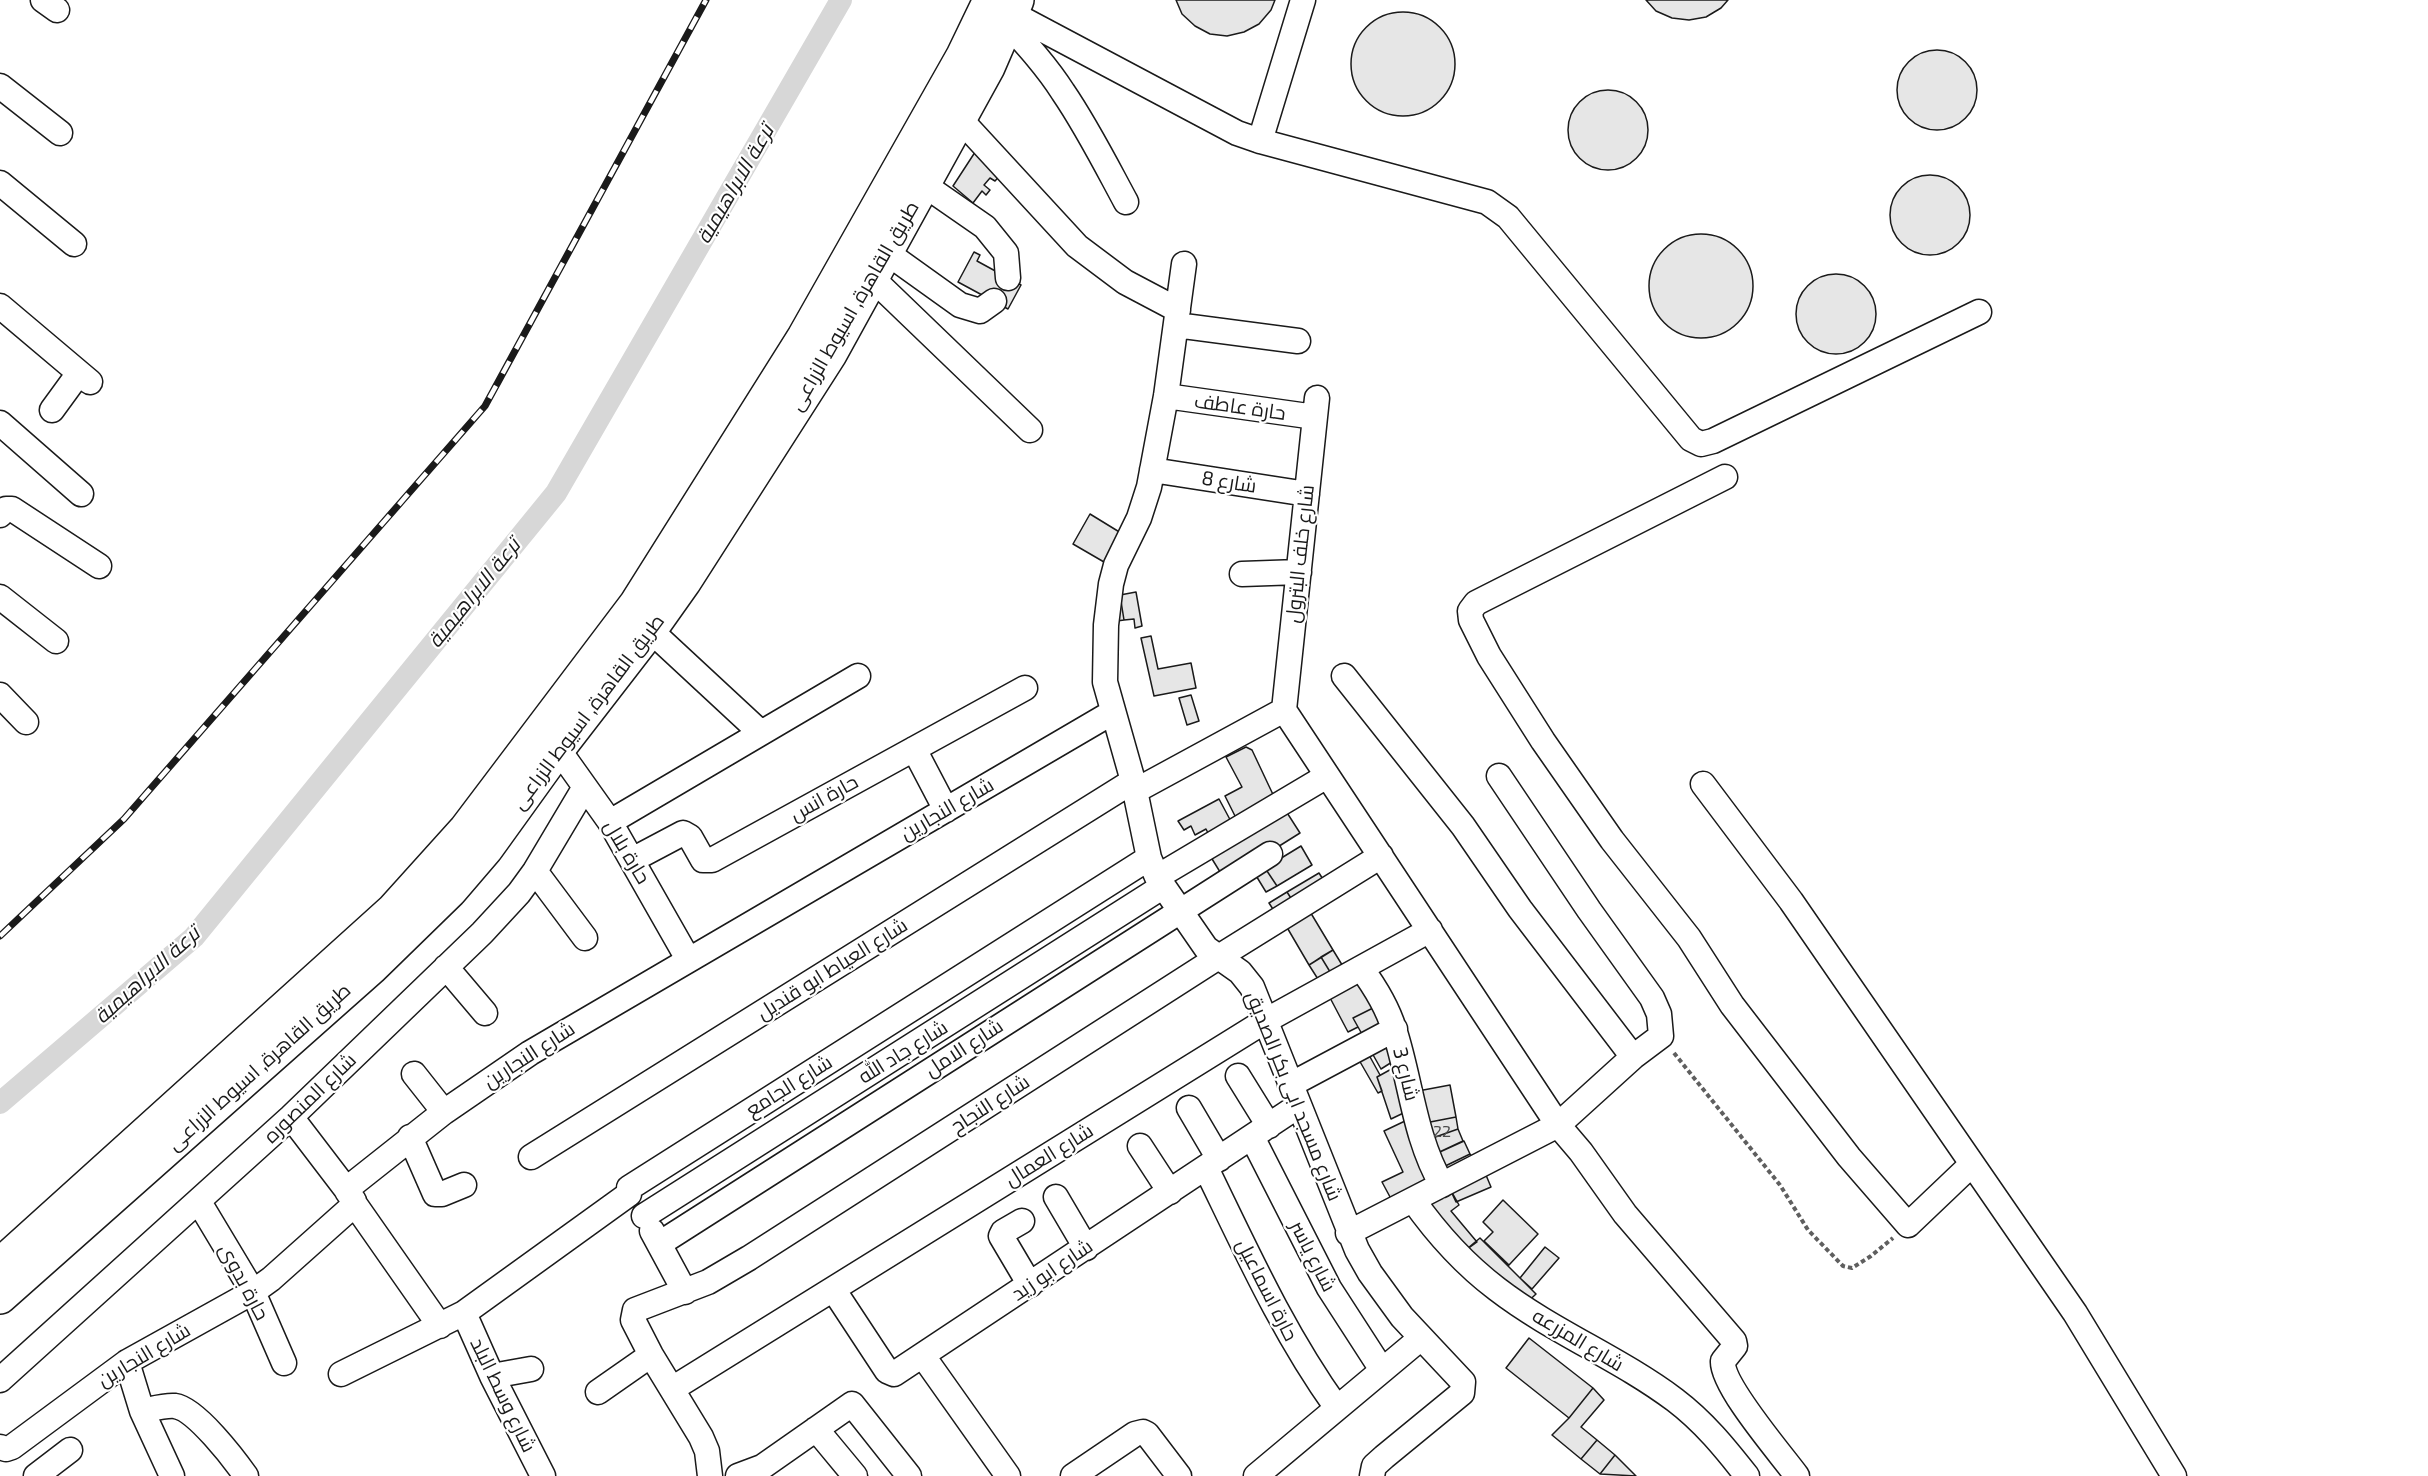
<!DOCTYPE html>
<meta charset="utf-8">
<style>
body{margin:0}
canvas{display:block;background:#fff}
</style>
<canvas width="2428" height="1476"></canvas>
<script>
const c = document.querySelector('canvas').getContext('2d');
c.lineJoin = 'round';
function stroke(path, color, width, dash) {
  c.strokeStyle = color;
  c.lineWidth = width;
  c.lineCap = dash ? 'butt' : 'round';
  c.setLineDash(dash || []);
  c.stroke(path);
}
function fill(path, color) {
  c.fillStyle = color;
  c.fill(path, 'evenodd');
}
function drawText(font, color, halo, rows, align = 'center') {
  c.font = font + ' "Exo 2",Cairo,sans-serif';
  c.lineWidth = 4.5;
  c.setLineDash([]);
  c.textBaseline = 'middle';
  c.strokeStyle = halo;
  c.fillStyle = color;
  for (const [text, x, y, turn = 0] of rows) {
    c.save();
    c.translate(x, y);
    c.rotate((+turn || 0) * Math.PI / 180);
    c.textAlign = isNaN(turn) ? turn : align;
    if (halo) c.strokeText(text, 0, 0);
    c.fillText(text, 0, 0);
    c.restore();
  }
}
const canal = new Path2D(`
 M 0,1103 L 194,937 L 556,493 L 841,0`);
const building = new Path2D(`
 M 1176,0 L 1275,0 L 1271,10 L 1259,24 L 1244,32 L 1227,36 L 1210,34 L 1195,26 L 1182,14 Z
 M 1646,0 L 1728,0 L 1721,8 L 1706,17 L 1689,20 L 1672,18 L 1656,11 Z
 M1351 64a52 52 0 1 1 104 0a52 52 0 1 1-104 0Z
 M1897 90a40 40 0 1 1 80 0a40 40 0 1 1-80 0Z
 M1568 130a40 40 0 1 1 80 0a40 40 0 1 1-80 0Z
 M 981,143 L 1004,171 L 995,181 L 990,178 L 984,185 L 990,190 L 986,195 L 982,191 L 973,203 L 953,186 Z
 M1890 215a40 40 0 1 1 80 0a40 40 0 1 1-80 0Z
 M1649 286a52 52 0 1 1 104 0a52 52 0 1 1-104 0Z
 M 974,252 L 980,255 L 977,261 L 1021,285 L 1008,309 L 958,282 Z
 M1796 314a40 40 0 1 1 80 0a40 40 0 1 1-80 0Z
 M 1090,514 L 1121,533 L 1104,562 L 1073,544 Z
 M 1136,592 L 1142,626 L 1135,628 L 1134,619 L 1124,620 L 1120,595 Z
 M 1120,595 L 1124,620 L 1110,622 Z
 M 1151,636 L 1158,669 L 1191,663 L 1196,688 L 1154,696 L 1141,638 Z
 M 1191,695 L 1199,721 L 1187,725 L 1179,698 Z
 M 1246,747 L 1252,750 L 1277,803 L 1239,824 L 1225,796 L 1242,787 L 1226,757 Z
 M 1219,799 L 1234,827 L 1211,839 L 1206,829 L 1195,835 L 1191,826 L 1184,830 L 1178,821 Z
 M 1284,808 L 1300,833 L 1225,880 L 1209,854 Z
 M 1301,846 L 1312,865 L 1277,886 L 1265,868 Z
 M 1265,868 L 1277,886 L 1266,892 L 1255,874 Z
 M 1319,873 L 1328,887 L 1296,906 L 1287,892 Z
 M 1287,892 L 1296,906 L 1278,917 L 1269,903 Z
 M 1309,910 L 1333,950 L 1309,965 L 1285,924 Z
 M 1333,950 L 1347,973 L 1335,980 L 1321,957 Z
 M 1321,957 L 1335,980 L 1323,987 L 1309,965 Z
 M 1363,980 L 1377,1006 L 1353,1018 L 1358,1027 L 1348,1032 L 1328,994 Z
 M 1375,1007 L 1388,1031 L 1367,1043 L 1353,1018 Z
 M 1391,1042 L 1400,1057 L 1381,1069 L 1372,1053 Z
 M 1369,1055 L 1380,1075 L 1377,1077 L 1382,1091 L 1378,1093 L 1359,1060 Z
 M 1406,1061 L 1416,1107 L 1391,1119 L 1377,1077 Z
 M 1450,1085 L 1456,1117 L 1425,1123 L 1418,1091 Z
 M 1456,1117 L 1458,1129 L 1427,1140 L 1425,1123 Z
 M 1405,1121 L 1438,1186 L 1397,1210 L 1382,1182 L 1403,1172 L 1384,1131 Z
 M 1458,1129 L 1463,1141 L 1431,1156 L 1427,1140 Z
 M 1464,1141 L 1470,1154 L 1437,1170 L 1431,1156 Z
 M 1470,1154 L 1476,1164 L 1437,1170 Z
 M 1483,1168 L 1491,1187 L 1456,1202 L 1449,1187 Z
 M 1449,1187 L 1459,1205 L 1451,1211 L 1477,1242 L 1462,1253 L 1421,1204 Z
 M 1503,1200 L 1538,1234 L 1509,1265 L 1484,1241 L 1493,1232 L 1483,1222 Z
 M 1480,1238 L 1536,1294 L 1518,1311 L 1462,1253 Z
 M 1545,1247 L 1559,1258 L 1532,1289 L 1520,1278 Z
 M 1529,1338 L 1593,1388 L 1569,1418 L 1506,1368 Z
 M 1593,1388 L 1604,1400 L 1581,1427 L 1597,1440 L 1581,1459 L 1552,1435 L 1569,1418 Z
 M 1597,1440 L 1615,1455 L 1600,1474 L 1581,1459 Z
 M 1615,1455 L 1636,1476 L 1600,1474 Z`);
const path = new Path2D(`
 M 1674,1053 L 1780,1185 L 1808,1230 L 1843,1266 L 1852,1268 L 1871,1256 L 1893,1238`);
const minor = new Path2D(`
 M 43,0 L 57,10
 M 1011,13 L 1237,133 L 1260,141 L 1487,202 L 1508,217 L 1691,439 L 1701,444 L 1713,441 L 1979,312
 M 1007,23 C 1027,45 1047,67 1063,92 C 1087,127 1106,165 1126,202
 M 0,86 L 60,133
 M 959,118 L 1077,246 L 1125,282 L 1178,310
 M 1260,141 L 1303,0
 M 910,175 L 985,227 L 1006,253 L 1008,278
 M 0,183 L 74,244
 M 886,252 L 960,305 L 980,311 L 994,301
 M 1184,264 L 1166,396 L 1149,487 L 1139,518 L 1116,565 L 1111,584 L 1106,625 L 1105,682 L 1133,781 L 1149,858 L 1157,877 L 1206,948 L 1240,972 L 1252,987 L 1357,1250 L 1370,1273 L 1402,1317 L 1463,1382 L 1462,1393 L 1384,1457 L 1374,1466 L 1372,1476
 M 872,278 L 1030,430
 M 0,306 L 90,382
 M 1176,325 L 1298,341
 M 1166,396 L 1315,417
 M 52,410 L 79,373
 M 0,423 L 81,494
 M 1152,470 L 1307,494
 M 1725,477 L 1476,603 L 1470,611 L 1471,620 L 1489,656 L 1543,741 L 1612,840 L 1689,938 L 1732,1005 L 1849,1157 L 1908,1225 L 1971,1165
 M 0,515 L 6,509 L 12,509 L 99,566
 M 1242,574 L 1299,572
 M 0,597 L 56,641
 M 650,630 L 761,733
 M 1344,676 L 1463,826 L 1520,909 L 1633,1057
 M 0,695 L 26,722
 M 1284,710 L 1558,1125 L 1581,1152 L 1625,1214 L 1734,1341 L 1735,1346 L 1723,1361 C 1721,1385 1781,1454 1797,1476
 M 1284,710 L 1317,398
 M 558,749 L 610,822 L 688,959
 M 914,749 L 946,810
 M 1703,784 L 1791,901 L 2075,1313 L 2174,1476
 M 1135,791 L 1284,710
 M 610,822 L 858,676
 M 632,860 L 683,833 L 690,837 L 703,860 L 712,860 L 1025,688
 M 535,871 L 585,938
 M 1157,877 L 1327,776
 M 446,967 L 485,1013
 M 1361,968 C 1375,987 1387,1006 1394,1029 C 1411,1081 1414,1137 1442,1185
 M 414,1074 L 444,1112
 M 1238,1076 L 1269,1126
 M 1290,1085 L 1395,1029
 M 1189,1108 L 1219,1159
 M 291,1117 L 346,1189
 M 410,1137 L 435,1194 L 442,1194 L 464,1185
 M 1252,1137 L 1329,1288 L 1382,1370
 M 1140,1146 L 1170,1192
 M 531,1157 L 1133,781
 M 1206,1168 C 1246,1250 1283,1333 1337,1408
 M 1056,1197 L 1086,1248
 M 1413,1200 C 1437,1234 1464,1264 1497,1289 C 1553,1332 1619,1358 1675,1400 C 1704,1422 1725,1448 1747,1476
 M 199,1202 L 253,1292 L 284,1363
 M 354,1203 L 440,1326
 M 644,1216 L 1162,887
 M 1022,1221 L 1003,1232 L 1001,1236 L 1030,1285
 M 652,1231 L 685,1292
 M 1348,1233 L 1558,1125 L 1633,1057 L 1661,1036 L 1659,1014 L 1652,998 L 1589,910 L 1499,776
 M 659,1244 L 1270,854
 M 833,1289 L 887,1371 L 894,1374 L 1298,1106
 M 464,1313 L 492,1376 L 543,1476
 M 923,1356 L 1008,1476
 M 127,1362 L 142,1411 L 172,1476
 M 341,1374 L 464,1313 L 629,1194 L 629,1188 L 1149,858
 M 492,1376 L 531,1369
 M 0,1380 L 291,1117 L 482,933 L 519,893 L 535,871 L 585,787
 M 672,1389 L 1265,1021 L 1430,930
 M 598,1392 L 651,1355
 M 142,1411 C 152,1409 165,1405 175,1406 C 196,1409 234,1459 246,1476
 M 816,1429 L 855,1476
 M 0,1447 L 6,1449 L 12,1447 L 127,1362 L 253,1292 L 271,1279 L 354,1205 L 354,1201 L 347,1191 L 348,1188 L 444,1112 L 530,1053 L 1113,712
 M 36,1476 L 70,1450
 M 710,1476 L 707,1451 L 701,1437 L 651,1355 L 633,1320 L 635,1310 L 708,1282 L 749,1258 L 1217,958 L 1381,856
 M 738,1476 L 762,1467 L 852,1404 L 909,1476
 M 1073,1476 L 1135,1434 L 1143,1432 L 1147,1434 L 1179,1476
 M 1256,1476 L 1421,1338`);
const highway = new Path2D(`
 M 0,1265 L 393,910 L 466,829 L 636,604 L 804,337 L 963,56 L 990,0
 M 0,1297 L 371,968 L 450,891 L 486,849 L 558,749 L 650,630 L 684,582 L 830,354 L 988,67 L 1017,0`);
const rail = new Path2D(`
 M 0,936 L 124,819 L 485,406 L 706,0`);
const numberNames = [
 ["22",1442,1132]
];
const streetNames = [
 ["طريق القاهرة, اسيوط الزراعى",854,306,-60],
 ["حارة عاطف",1240,407,8],
 ["شارع 8",1229,482,9],
 ["شارع خلف البترول",1300,554,-84],
 ["طريق القاهرة, اسيوط الزراعى",588,712,-53],
 ["حارة انس",824,798,-29],
 ["شارع النجارين",947,809,-30],
 ["حارة بلال",627,852,59],
 ["شارع العياط ابو قنديل",832,969,-32],
 ["شارع الامل",964,1048,-33],
 ["شارع جاد الله",903,1052,-32],
 ["شارع النجارين",529,1055,-33],
 ["طريق القاهرة, اسيوط الزراعى",259,1067,-42],
 ["شارع 3",1406,1074,76],
 ["شارع الجامع",789,1086,-32],
 ["شارع مسجد ابى بكر الصديق",1294,1096,68],
 ["شارع المنصوره",310,1098,-44],
 ["شارع النجاح",990,1104,-33],
 ["شارع العمال",1049,1155,-32],
 ["شارع ياسر",1313,1256,63],
 ["شارع ابو زيد",1052,1270,-34],
 ["حارة بدوى",244,1282,62],
 ["حارة اسماعيل",1267,1290,63],
 ["شارع المزرعه",1578,1340,31],
 ["شارع النجارين",144,1355,-31],
 ["شارع وسط البلد",503,1395,64]
];
const waterNames = [
 ["ترعة الابراهيمية",735,184,-60],
 ["ترعة الابراهيمية",474,593,-51],
 ["ترعة الابراهيمية",147,975,-42]
];
stroke(canal, '#d7d7d7', 22);
fill(building, '#e6e6e6');
stroke(building, '#1a1a1a', 1.5);
stroke(minor, '#1a1a1a', 27);
stroke(highway, '#1a1a1a', 36);
stroke(path, '#5f5f5f', 4, [4.5, 3]);
stroke(minor, '#fff', 24);
stroke(highway, '#fff', 33);
stroke(rail, '#1a1a1a', 7);
stroke(rail, '#fff', 4.5, [14]);
drawText('16px', '#4d4d4d', null, numberNames);
drawText('20px', '#1a1a1a', '#fff', streetNames);
drawText('italic 21px', '#1a1a1a', '#fff', waterNames);
</script>
